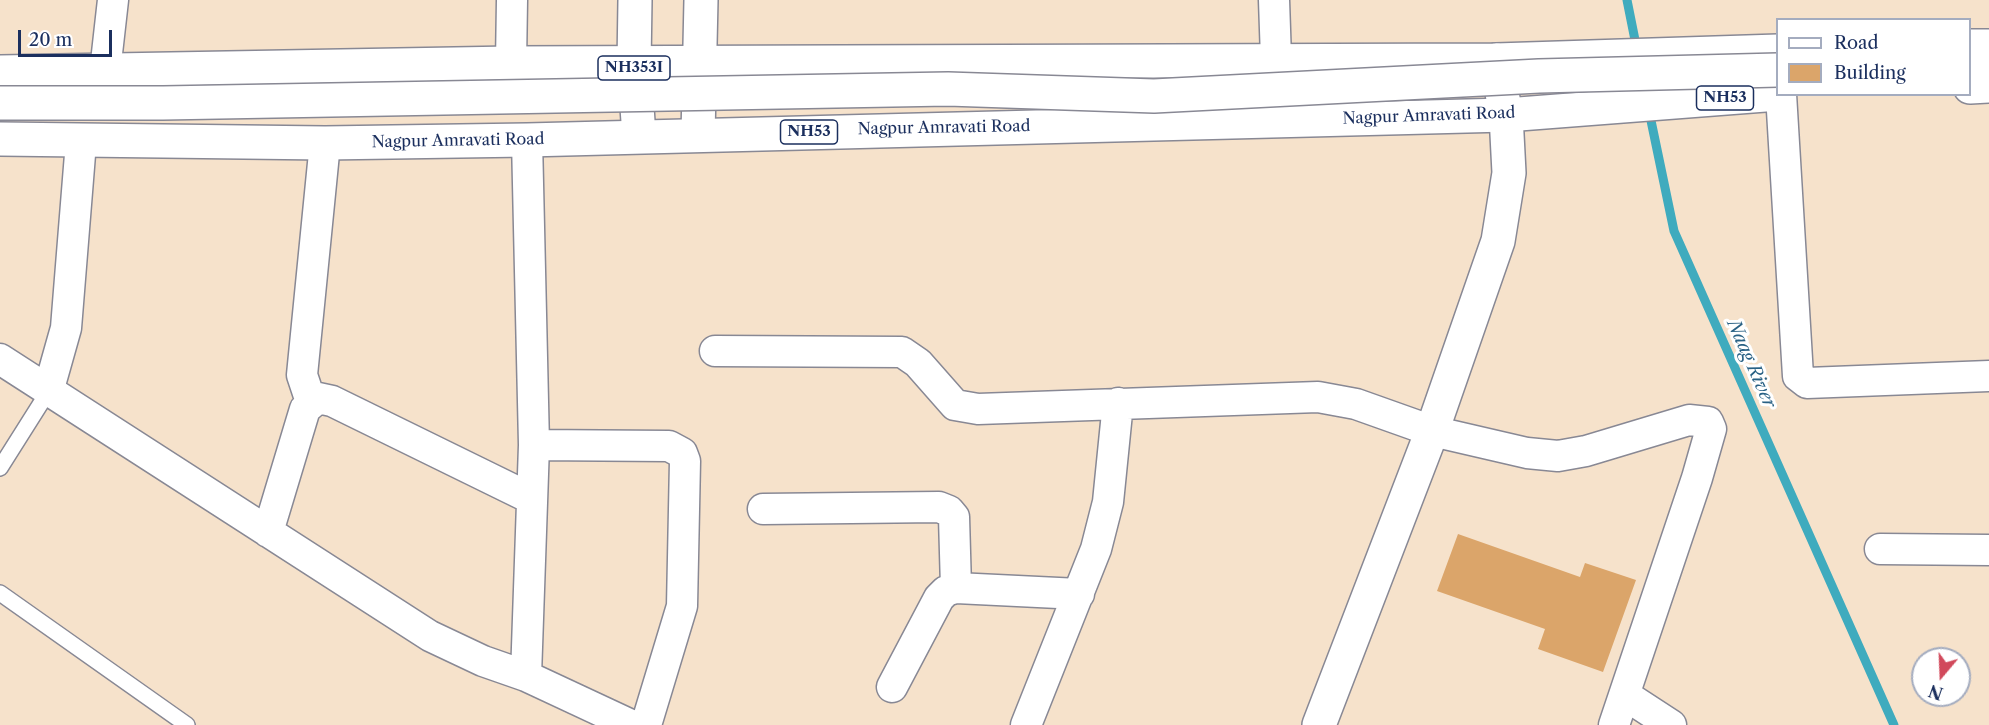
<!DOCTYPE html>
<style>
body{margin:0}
#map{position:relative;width:1989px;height:725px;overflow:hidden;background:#f6e2cb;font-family:"Libre Caslon Text",serif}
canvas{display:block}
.legend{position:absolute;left:1776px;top:18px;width:195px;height:78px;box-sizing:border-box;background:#fff;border:2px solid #a4acbf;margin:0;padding:8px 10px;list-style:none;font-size:18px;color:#1b2f5e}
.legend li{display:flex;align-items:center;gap:12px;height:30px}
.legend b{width:30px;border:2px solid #a4acbf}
.north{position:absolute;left:1911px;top:647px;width:60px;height:60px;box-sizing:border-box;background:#fff;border:2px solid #a4acbf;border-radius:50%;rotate:199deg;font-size:16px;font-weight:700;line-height:24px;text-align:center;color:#1b2f5e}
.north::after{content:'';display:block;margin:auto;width:21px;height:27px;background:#d1495b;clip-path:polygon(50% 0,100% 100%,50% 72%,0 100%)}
.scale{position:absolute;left:18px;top:30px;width:94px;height:27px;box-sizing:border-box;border:3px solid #1b2f5e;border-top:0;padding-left:8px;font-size:18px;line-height:21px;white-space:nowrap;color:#1b2f5e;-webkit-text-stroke:4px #fff;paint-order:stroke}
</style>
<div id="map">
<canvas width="1989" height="725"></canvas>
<ul class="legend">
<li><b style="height:8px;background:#fff"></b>Road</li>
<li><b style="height:16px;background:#dba56a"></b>Building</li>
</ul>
<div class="north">N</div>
<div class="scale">20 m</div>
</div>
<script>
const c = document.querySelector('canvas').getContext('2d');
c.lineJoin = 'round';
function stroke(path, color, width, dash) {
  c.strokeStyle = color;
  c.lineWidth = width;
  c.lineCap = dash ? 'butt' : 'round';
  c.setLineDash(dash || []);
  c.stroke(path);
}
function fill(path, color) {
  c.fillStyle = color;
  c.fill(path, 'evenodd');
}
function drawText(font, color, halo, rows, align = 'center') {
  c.font = font + ' "Libre Caslon Text",serif';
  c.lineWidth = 6;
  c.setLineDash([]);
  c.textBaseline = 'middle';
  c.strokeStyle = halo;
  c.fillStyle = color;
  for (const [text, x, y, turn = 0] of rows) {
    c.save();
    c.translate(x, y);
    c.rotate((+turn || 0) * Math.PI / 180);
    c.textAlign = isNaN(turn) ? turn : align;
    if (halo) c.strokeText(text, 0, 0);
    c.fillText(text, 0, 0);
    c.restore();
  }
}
const stream = new Path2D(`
 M 1627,0 L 1637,50
 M 1649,111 L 1674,231 L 1894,725`);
const building = new Path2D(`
 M 1458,534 L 1580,577 L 1585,563 L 1636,580 L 1603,672 L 1538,649 L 1545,629 L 1437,591 Z`);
const service = new Path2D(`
 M 0,468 L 48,392
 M 0,593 L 187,725`);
const minor = new Path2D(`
 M 1274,0 L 1276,59
 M 511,63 L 512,0
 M 105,71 L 113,0
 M 1781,94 L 1798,376 L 1807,383 L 1989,376
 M 527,140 L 534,445 L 526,676 L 631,725
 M 715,351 L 902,352 L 918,363 L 955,405 L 978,409 L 1318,397 L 1356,404 L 1432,431 L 1527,453 L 1558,456 L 1586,451 L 1689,420 L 1708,422 L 1711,429 L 1697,478 L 1614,725
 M 0,359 L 430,636 L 483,661 L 526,676
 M 48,392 L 66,328 L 81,142
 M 311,402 L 302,375 L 325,143
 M 534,445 L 669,446 L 682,453 L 685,461 L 682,606 L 646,725
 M 763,509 L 939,507 L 949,511 L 954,517 L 956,588
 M 268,532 L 305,409 L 318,398 L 332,401 L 532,499
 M 1880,549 L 1989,550
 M 892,687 L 939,598 L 946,591 L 956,588 L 1079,594
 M 1625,695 L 1671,725
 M 1026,725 L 1096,549 L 1108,502 L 1118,403`);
const tertiary = new Path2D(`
 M 1319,725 L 1432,431 L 1498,241 L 1509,173 L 1506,115 L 1496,60`);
const primary = new Path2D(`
 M 1970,46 L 1989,46
 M 0,72 L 511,63 L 1496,60 L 1778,51
 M 1970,87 L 1989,86
 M 0,139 L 325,143 L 527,140 L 1506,115 L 1778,94`);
const trunk = new Path2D(`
 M 635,0 L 634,64 L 639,136
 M 1970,65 L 1989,64
 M 698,135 L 701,0`);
const trunkBridge = new Path2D(`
 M 0,103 L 163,103 L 948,89 L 1154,96 L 1539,76 L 1778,70`);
const shields = [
 [634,68,72],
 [1725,98,57],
 [809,132,57]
];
const shieldNames = [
 ["NH353I",634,68],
 ["NH53",1725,98],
 ["NH53",809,132]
];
const streetNames = [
 ["Nagpur Amravati Road",1429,116,-2],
 ["Nagpur Amravati Road",944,128,-1],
 ["Nagpur Amravati Road",458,141,-1]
];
const waterNames = [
 ["Naag River",1751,364,66]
];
stroke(stream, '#3fabbe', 9);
fill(building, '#dba56a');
stroke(service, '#888894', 18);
stroke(minor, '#888894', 33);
stroke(tertiary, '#888894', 36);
stroke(primary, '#888894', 36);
stroke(trunk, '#888894', 36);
stroke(service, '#fff', 15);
stroke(minor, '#fff', 30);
stroke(tertiary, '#fff', 33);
stroke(primary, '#fff', 33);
stroke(trunk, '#fff', 33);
stroke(trunkBridge, '#888894', 36, []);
stroke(trunkBridge, '#fff', 33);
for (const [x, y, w] of shields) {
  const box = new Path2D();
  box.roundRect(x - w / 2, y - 12, w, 24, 4.5);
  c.fillStyle = '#fff';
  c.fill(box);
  stroke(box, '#1b2f5e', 1.5);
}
drawText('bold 15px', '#1b2f5e', null, shieldNames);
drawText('16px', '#1b2f5e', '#fff', streetNames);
drawText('italic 18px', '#296184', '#fff', waterNames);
</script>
